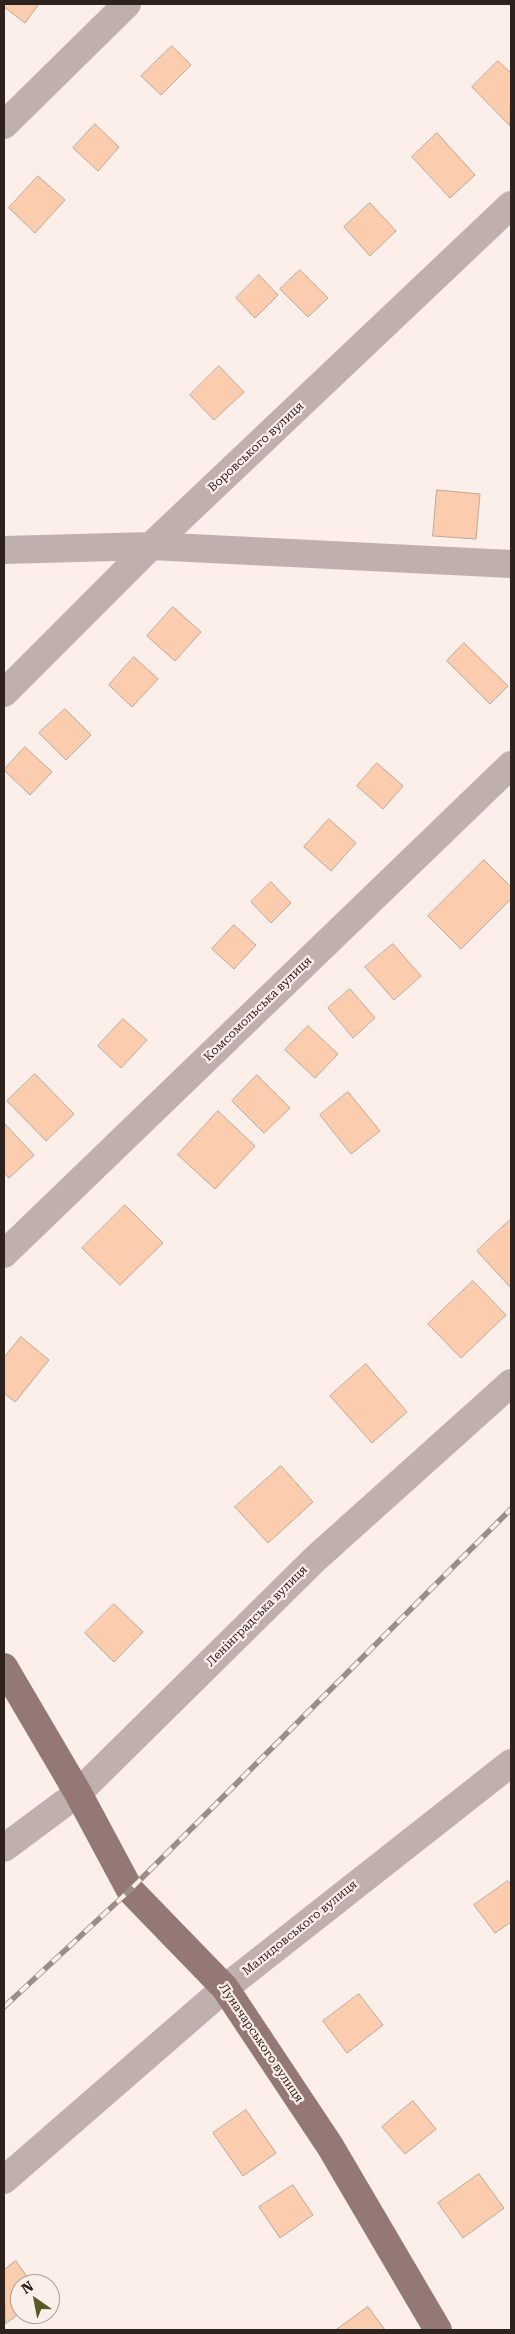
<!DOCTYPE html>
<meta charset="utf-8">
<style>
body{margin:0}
#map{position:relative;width:515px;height:2334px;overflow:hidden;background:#fceee9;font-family:"Roboto Serif",serif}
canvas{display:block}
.frame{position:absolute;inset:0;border:5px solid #2e221d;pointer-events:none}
.north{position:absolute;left:10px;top:2274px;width:50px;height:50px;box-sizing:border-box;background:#fceee9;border:1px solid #aa9c97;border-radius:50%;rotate:327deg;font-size:14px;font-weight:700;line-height:20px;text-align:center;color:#2e221d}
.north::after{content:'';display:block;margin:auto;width:18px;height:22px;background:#5a5926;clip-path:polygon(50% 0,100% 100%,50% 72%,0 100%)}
</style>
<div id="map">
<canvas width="515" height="2334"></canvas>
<div class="frame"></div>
<div class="north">N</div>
</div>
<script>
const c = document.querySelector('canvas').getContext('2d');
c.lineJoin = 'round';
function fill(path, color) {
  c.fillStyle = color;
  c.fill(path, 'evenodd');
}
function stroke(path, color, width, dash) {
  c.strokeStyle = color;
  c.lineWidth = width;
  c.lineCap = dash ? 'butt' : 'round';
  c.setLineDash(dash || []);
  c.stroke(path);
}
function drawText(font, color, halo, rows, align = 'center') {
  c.font = font + ' "Roboto Serif",serif';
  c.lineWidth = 4.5;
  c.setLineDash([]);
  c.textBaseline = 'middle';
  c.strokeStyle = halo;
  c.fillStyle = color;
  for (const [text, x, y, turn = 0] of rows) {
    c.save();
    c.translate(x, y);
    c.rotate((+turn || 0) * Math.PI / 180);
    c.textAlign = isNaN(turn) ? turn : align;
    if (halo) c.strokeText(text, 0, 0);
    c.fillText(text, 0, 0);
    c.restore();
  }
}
const building = new Path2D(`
 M 4,4 L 39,4 L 25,23 L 4,7 Z
 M 172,46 L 191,65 L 161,95 L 141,76 Z
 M 498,61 L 511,73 L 510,126 L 472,87 Z
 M 95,124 L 119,147 L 98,171 L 73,148 Z
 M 437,133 L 475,175 L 450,198 L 412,157 Z
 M 38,176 L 65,200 L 35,233 L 9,208 Z
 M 370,203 L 396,231 L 370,256 L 344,227 Z
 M 300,270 L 328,298 L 308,317 L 280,289 Z
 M 259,275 L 278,295 L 255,318 L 236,298 Z
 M 219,366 L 244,392 L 214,420 L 190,395 Z
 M 437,490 L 480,494 L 476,539 L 433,536 Z
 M 173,607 L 201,632 L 175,661 L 147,636 Z
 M 464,643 L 508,686 L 490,704 L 447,661 Z
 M 134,657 L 158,679 L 132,707 L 109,685 Z
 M 65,709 L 91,735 L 66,760 L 39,733 Z
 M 25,747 L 52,772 L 30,795 L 4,770 Z
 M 377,763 L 403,786 L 383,809 L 357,786 Z
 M 329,819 L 356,843 L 331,871 L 304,847 Z
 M 484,860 L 511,887 L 511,899 L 461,949 L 428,916 Z
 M 271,882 L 291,903 L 271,923 L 251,902 Z
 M 234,925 L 256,945 L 234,969 L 212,949 Z
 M 393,944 L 421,976 L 394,1000 L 365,967 Z
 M 350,989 L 375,1018 L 353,1038 L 328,1008 Z
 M 123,1019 L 147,1040 L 121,1068 L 98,1046 Z
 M 308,1026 L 338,1054 L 315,1078 L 285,1050 Z
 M 35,1074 L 74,1114 L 46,1141 L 7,1101 Z
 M 257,1075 L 290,1108 L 264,1133 L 232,1101 Z
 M 348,1092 L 380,1131 L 351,1154 L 320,1115 Z
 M 218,1111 L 255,1146 L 215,1189 L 178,1155 Z
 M 4,1123 L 34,1155 L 9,1178 L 4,1172 Z
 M 125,1205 L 163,1243 L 120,1285 L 82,1248 Z
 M 511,1219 L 511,1288 L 477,1251 Z
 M 473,1281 L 506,1315 L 461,1358 L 428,1324 Z
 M 21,1337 L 49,1360 L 15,1402 L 4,1393 L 4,1358 Z
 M 366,1364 L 407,1412 L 372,1443 L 330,1396 Z
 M 281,1466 L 313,1502 L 268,1543 L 235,1507 Z
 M 114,1604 L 143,1632 L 114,1662 L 85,1633 Z
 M 508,1881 L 511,1885 L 511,1922 L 495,1933 L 474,1905 Z
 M 359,1994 L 383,2025 L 347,2053 L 323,2021 Z
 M 413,2101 L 436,2129 L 405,2154 L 382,2127 Z
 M 246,2110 L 276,2153 L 243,2176 L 213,2133 Z
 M 479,2174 L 504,2208 L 463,2238 L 438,2203 Z
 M 293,2185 L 313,2215 L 280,2238 L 259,2207 Z
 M 16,2261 L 32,2284 L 20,2284 L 20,2313 L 5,2324 L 4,2270 Z
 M 368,2307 L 385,2330 L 336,2330 Z`);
const minor = new Path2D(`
 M 4,125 L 127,4
 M 4,550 L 151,546 L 511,564
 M 4,693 L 151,546 L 511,205
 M 4,1254 L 511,765
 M 4,1848 L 78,1793 L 315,1559 L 511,1383
 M 4,2180 L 225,1988 L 511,1763`);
const major = new Path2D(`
 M 4,1667 L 78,1793 L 130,1890 L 225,1988 L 330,2146 L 438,2330`);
const rail = new Path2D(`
 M 4,2007 L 130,1890 L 511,1509`);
const streetNames = [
 ["Воровського вулиця",256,447,-43],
 ["Комсомольська вулиця",258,1009,-44],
 ["Ленінградська вулиця",257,1616,-45],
 ["Малидовського вулиця",300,1928,-39],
 ["Луначарського вулиця",261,2043,56]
];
fill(building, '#fbcdae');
stroke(building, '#c1a693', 1);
stroke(minor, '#bfafad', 28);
stroke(major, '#937874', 28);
stroke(rail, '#9b8e89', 5.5);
stroke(rail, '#fceee9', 4, [11]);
drawText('12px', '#2e221d', '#fceee9', streetNames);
</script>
